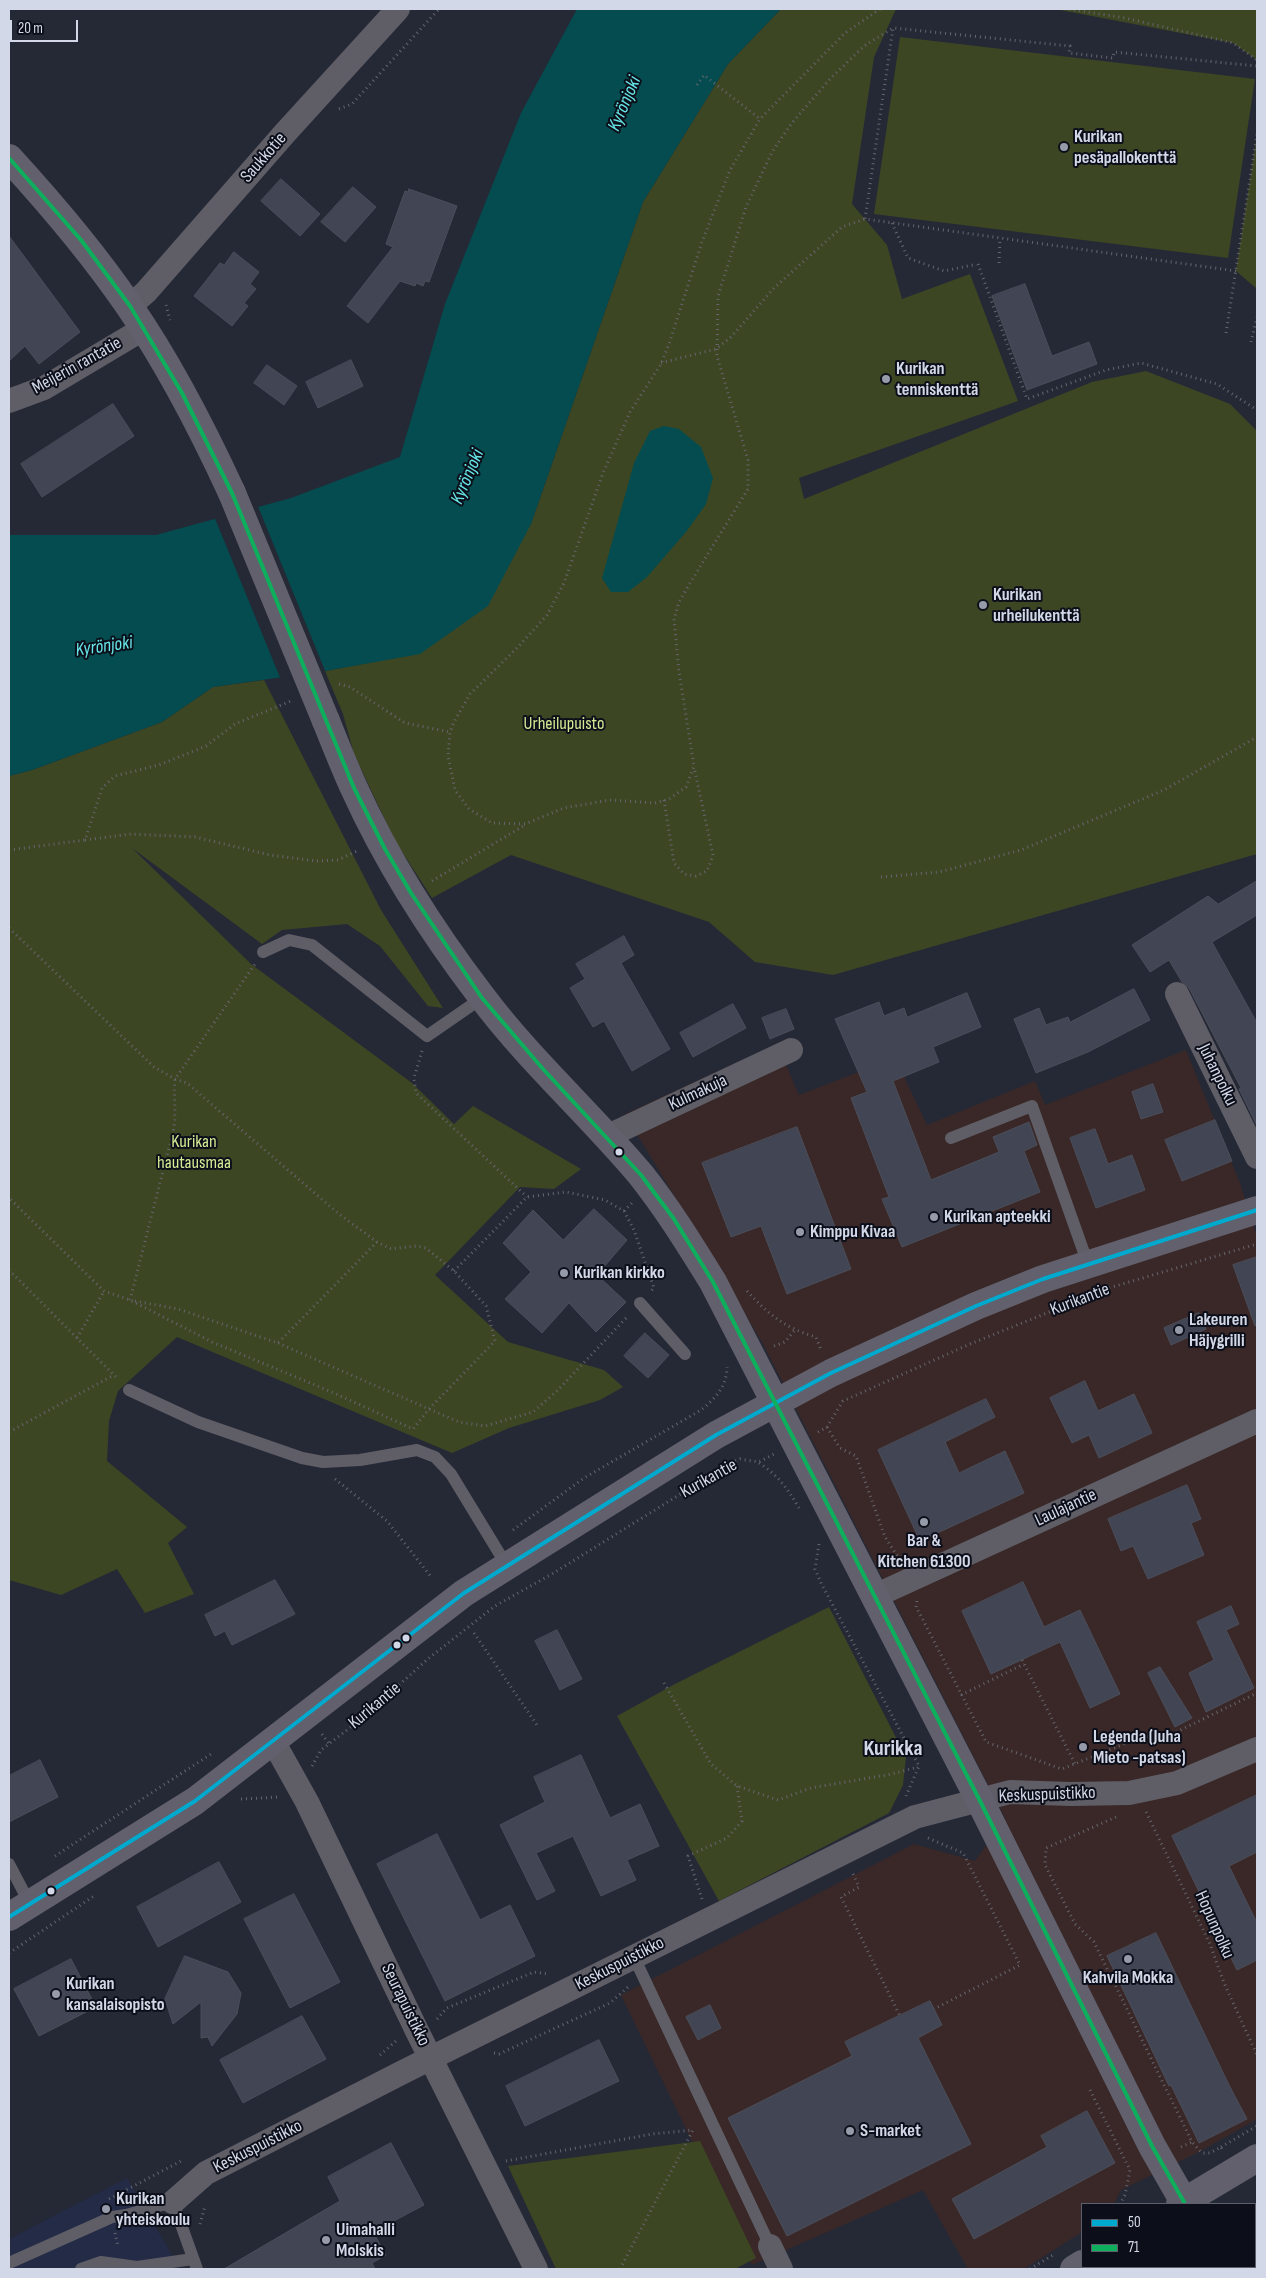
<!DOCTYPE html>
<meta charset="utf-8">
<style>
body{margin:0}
#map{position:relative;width:1266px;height:2278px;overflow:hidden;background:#252936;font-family:"Sofia Sans Condensed",sans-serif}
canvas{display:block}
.frame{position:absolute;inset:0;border:10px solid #d3d8e8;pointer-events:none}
.legend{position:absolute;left:1081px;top:2203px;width:175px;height:65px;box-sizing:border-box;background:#0c0f19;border:1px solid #5c5f6c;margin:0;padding:6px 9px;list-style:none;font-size:15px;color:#d3d8e8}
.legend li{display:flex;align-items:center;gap:10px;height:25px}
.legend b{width:25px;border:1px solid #5c5f6c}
.scale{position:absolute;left:10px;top:20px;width:68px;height:22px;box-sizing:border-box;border:2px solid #d3d8e8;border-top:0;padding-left:6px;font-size:15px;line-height:18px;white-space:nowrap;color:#d3d8e8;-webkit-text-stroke:4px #0c0f19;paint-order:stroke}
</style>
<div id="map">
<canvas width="1266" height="2278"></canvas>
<div class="frame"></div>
<ul class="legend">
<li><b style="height:6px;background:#00a9ce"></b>50</li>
<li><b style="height:6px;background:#0daf5c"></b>71</li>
</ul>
<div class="scale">20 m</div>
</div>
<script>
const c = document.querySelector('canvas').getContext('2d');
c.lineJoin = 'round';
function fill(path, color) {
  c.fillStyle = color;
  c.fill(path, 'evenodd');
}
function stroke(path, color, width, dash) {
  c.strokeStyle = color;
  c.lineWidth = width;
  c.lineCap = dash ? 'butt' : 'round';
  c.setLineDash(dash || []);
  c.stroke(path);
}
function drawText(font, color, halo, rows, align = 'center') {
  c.font = font + ' "Sofia Sans Condensed",sans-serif';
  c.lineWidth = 4;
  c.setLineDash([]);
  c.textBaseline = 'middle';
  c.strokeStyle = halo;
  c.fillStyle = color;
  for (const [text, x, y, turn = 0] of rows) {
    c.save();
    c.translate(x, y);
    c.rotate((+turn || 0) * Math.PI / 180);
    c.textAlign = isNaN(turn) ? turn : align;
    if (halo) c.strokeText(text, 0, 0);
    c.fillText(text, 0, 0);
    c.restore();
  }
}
const commercial = new Path2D(`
 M 777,1044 L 799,1095 L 895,1058 L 927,1125 L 1035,1081 L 1045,1105 L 1186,1050 L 1240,1183 L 1257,1237 L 1257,2119 L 1203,2150 L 1121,2190 L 1114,2204 L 1082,2204 L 1082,2232 L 1024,2269 L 968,2269 L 923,2190 L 752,2265 L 621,1995 L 914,1844 L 975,1861 L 1005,1818 L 763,1344 L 625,1114 Z`);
const built = new Path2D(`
 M 127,2178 L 180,2269 L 9,2269 L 9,2239 Z`);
const green = new Path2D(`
 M 781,9 L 896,9 L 874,57 L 852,204 L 887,245 L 902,299 L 970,274 L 1018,401 L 799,478 L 804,499 L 1092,382 L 1146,371 L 1230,404 L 1257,431 L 1257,854 L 833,975 L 755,962 L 709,922 L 511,855 L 432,898 L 395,841 L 354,754 L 343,714 L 325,671 L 420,653 L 531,524 L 643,202 L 728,64 Z
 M 1055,9 L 1257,9 L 1257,60 L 1233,43 Z
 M 900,37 L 1255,79 L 1228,258 L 874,214 Z
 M 1257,134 L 1257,289 L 1236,271 Z
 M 264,680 L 381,910 L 443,1008 L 428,1006 L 380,946 L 347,924 L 282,930 L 262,944 L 132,848 L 251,964 L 412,1083 L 454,1124 L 473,1106 L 581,1169 L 554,1189 L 520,1187 L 435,1275 L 508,1342 L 604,1370 L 623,1387 L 600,1400 L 509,1428 L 452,1453 L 177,1337 L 118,1391 L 109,1421 L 107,1461 L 187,1527 L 168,1543 L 194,1594 L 145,1613 L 117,1569 L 61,1595 L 9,1580 L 9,776 L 32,770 L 162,722 L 213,687 Z
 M 829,1607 L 906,1757 L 903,1785 L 889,1813 L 719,1901 L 617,1716 L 675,1684 Z
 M 700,2141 L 756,2258 L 735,2269 L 556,2269 L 508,2166 Z`);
const water = new Path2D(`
 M 577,9 L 781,9 L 728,64 L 643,202 L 531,524 L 488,606 L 420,654 L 325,671 L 213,687 L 162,722 L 32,770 L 9,776 L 9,535 L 156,535 L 291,498 L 400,457 L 445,304 L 521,113 Z
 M 664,426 L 679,429 L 701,447 L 713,478 L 706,504 L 686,532 L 647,577 L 628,592 L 611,592 L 602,578 L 634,463 L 650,431 Z`);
const pier = new Path2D(`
 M 257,504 L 326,673 L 281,680 L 214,516 Z`);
const building = new Path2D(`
 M 281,179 L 320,214 L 300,236 L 261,201 Z
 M 353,187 L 376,207 L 345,242 L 321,222 Z
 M 409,189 L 457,206 L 429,282 L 425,281 L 423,286 L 416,283 L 415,286 L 400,281 L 368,323 L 347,306 L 393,247 L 386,244 L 405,191 L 408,192 Z
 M 9,236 L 80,332 L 39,364 L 25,346 L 9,361 Z
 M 234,252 L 259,272 L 250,284 L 256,289 L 244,303 L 248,306 L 232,326 L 194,296 L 220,263 L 224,265 Z
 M 1025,284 L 1052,356 L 1089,342 L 1097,364 L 1027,390 L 992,296 Z
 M 351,360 L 363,386 L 318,408 L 306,382 Z
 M 267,365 L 297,386 L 284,405 L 254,383 Z
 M 113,404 L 134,436 L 42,497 L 21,464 Z
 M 1257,881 L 1257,915 L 1212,942 L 1257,1023 L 1257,1126 L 1239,1089 L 1241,1088 L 1189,988 L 1182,982 L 1169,960 L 1150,972 L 1132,945 L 1208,896 L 1218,904 Z
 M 624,936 L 634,955 L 621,963 L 670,1049 L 632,1071 L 604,1021 L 593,1027 L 570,988 L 585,979 L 576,964 Z
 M 1134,989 L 1150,1020 L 1088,1052 L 1036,1073 L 1014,1019 L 1039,1008 L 1046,1025 L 1068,1017 L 1070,1022 Z
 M 967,993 L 981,1027 L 933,1047 L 939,1062 L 893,1081 L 931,1180 L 999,1152 L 993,1137 L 1029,1122 L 1037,1145 L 1024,1151 L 1040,1192 L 902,1247 L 882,1199 L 889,1197 L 851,1098 L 867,1092 L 835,1019 L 879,1002 L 884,1016 L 904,1008 L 907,1017 Z
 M 733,1004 L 746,1028 L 693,1057 L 680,1033 Z
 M 786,1009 L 794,1029 L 770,1039 L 762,1018 Z
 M 1153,1084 L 1163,1112 L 1141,1119 L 1132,1092 Z
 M 1215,1120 L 1232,1161 L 1182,1181 L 1165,1140 Z
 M 797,1127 L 851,1269 L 787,1294 L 761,1226 L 731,1237 L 702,1163 Z
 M 1095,1129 L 1108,1164 L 1132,1155 L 1145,1190 L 1096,1208 L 1070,1138 Z
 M 594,1209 L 627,1240 L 597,1275 L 626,1302 L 596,1332 L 569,1303 L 542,1333 L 505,1299 L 531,1272 L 503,1243 L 533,1210 L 563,1240 Z
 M 1257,1257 L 1257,1325 L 1255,1326 L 1233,1265 Z
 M 1199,1313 L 1206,1329 L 1171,1345 L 1164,1328 Z
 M 645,1333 L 669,1355 L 648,1378 L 624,1356 Z
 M 1085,1381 L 1098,1411 L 1134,1394 L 1152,1433 L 1099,1458 L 1089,1435 L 1072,1443 L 1050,1398 Z
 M 986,1399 L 995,1417 L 945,1442 L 959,1473 L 1005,1451 L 1024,1493 L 920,1541 L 878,1450 Z
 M 1187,1485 L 1201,1519 L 1191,1523 L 1204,1555 L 1148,1579 L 1133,1546 L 1121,1551 L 1108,1519 Z
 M 275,1580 L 295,1614 L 232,1645 L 225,1631 L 215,1636 L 205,1615 Z
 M 1023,1582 L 1044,1627 L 1080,1610 L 1120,1694 L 1090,1708 L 1060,1642 L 991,1674 L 962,1611 Z
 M 1231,1606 L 1239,1624 L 1226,1630 L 1254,1688 L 1206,1712 L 1189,1673 L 1214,1660 L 1197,1622 Z
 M 557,1630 L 582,1679 L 560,1690 L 535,1641 Z
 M 1160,1667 L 1192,1718 L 1175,1727 L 1148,1673 Z
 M 581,1755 L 610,1818 L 640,1804 L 659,1846 L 627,1860 L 636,1880 L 601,1896 L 573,1836 L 536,1853 L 555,1891 L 537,1900 L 500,1825 L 545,1802 L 534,1777 Z
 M 40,1760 L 58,1797 L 9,1822 L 9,1776 Z
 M 1257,1795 L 1257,1852 L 1229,1866 L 1257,1923 L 1257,1960 L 1237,1970 L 1172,1836 Z
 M 437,1834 L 480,1920 L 510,1905 L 535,1956 L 445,2001 L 377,1864 Z
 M 219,1862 L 241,1902 L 158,1947 L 137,1907 Z
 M 294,1894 L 340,1982 L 290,2008 L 244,1919 Z
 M 1156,1933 L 1229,2085 L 1247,2119 L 1199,2143 L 1171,2085 L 1169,2086 L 1107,1956 Z
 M 185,1956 L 228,1972 L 241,1993 L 237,2014 L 212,2046 L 208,2037 L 201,2038 L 201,2002 L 173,2024 L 165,1999 Z
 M 71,1959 L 96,2007 L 39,2036 L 14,1989 Z
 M 930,2001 L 942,2025 L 918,2038 L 971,2144 L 787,2236 L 728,2118 L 852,2056 L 845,2042 Z
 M 710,2005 L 721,2028 L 698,2040 L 686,2017 Z
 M 302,2016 L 326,2059 L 243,2103 L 220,2060 Z
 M 599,2040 L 619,2081 L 525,2126 L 506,2086 Z
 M 1087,2111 L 1115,2163 L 974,2239 L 952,2199 L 1047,2147 L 1041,2136 Z
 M 391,2143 L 424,2205 L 373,2232 L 386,2255 L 372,2263 L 375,2269 L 224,2269 L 340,2201 L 328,2177 Z`);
const path = new Path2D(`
 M 880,9 L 845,33 L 760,119 L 730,170 L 702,242 L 669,344 L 661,364 L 630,412 L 603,473 L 564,583 L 547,615 L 519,646 L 470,694 L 454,722 L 450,732 L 448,756 L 455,790 L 469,809 L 492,823 L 525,824 L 564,808 L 610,800 L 655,803 L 669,799 L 686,787 L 694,766 L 679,672 L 674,619 L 679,602 L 690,583 L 748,489 L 748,460 L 717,356 L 718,296 L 746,207 L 772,152 L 791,124 L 830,79 L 864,46 L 893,28
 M 1069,9 L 1125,18 L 1233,43 L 1257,60
 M 697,85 L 704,75 L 760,119
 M 339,109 L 352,104 L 439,9
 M 892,223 L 908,258 L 944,271 L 973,265
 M 999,263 L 1000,238
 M 978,264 L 1027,399 L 1106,370 L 1141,363 L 1217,384 L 1257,410
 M 1236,271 L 865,219 L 893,28 L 1070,46 L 1069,53 L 1113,58 L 1114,52 L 1257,66
 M 166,305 L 170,320
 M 1226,333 L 1257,134
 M 1251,342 L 1257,317
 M 661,363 L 716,349 L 731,337 L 774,288 L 813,253 L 842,227 L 865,219
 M 339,684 L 350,687 L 405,723 L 450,732
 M 664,800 L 674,863 L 684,874 L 696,876 L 707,871 L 713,855 L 694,767
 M 85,840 L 131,834 L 195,837 L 270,855 L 316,861 L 338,860 L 359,850
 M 9,850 L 85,840 L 102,788 L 115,776 L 159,765 L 206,746 L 235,724 L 291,701
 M 881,877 L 939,872 L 1021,850 L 1164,790 L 1257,737
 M 432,881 L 525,825
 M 9,928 L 154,1067 L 175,1079 L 187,1083 L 339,1214 L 377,1242 L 391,1249 L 416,1246 L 426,1248 L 454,1271 L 486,1306 L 495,1341 L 429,1409 L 413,1429 L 334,1393 L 212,1342 L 130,1300 L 104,1291 L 9,1198
 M 422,1051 L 414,1078 L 416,1093 L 527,1197
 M 624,1211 L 632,1203
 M 9,1270 L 118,1379
 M 454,1271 L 527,1197 L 566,1192 L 605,1200 L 624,1211 L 634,1230 L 654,1288 L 651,1291
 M 747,1291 C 769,1315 785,1328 816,1337 L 821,1350
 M 130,1300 L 173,1132 C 177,1113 173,1098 175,1079 L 255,964
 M 135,1301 L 178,1309 L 278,1343 L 377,1242
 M 77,1338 L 104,1291
 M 278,1343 L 459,1422 L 485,1426 L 533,1412 L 557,1391 L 628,1316
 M 774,1346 L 785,1342 L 794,1331
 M 827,1427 L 840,1448 L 856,1456 L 885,1537 L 900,1560
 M 9,1432 L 114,1375
 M 818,1432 L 827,1427 L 843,1401 L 970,1344 L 1109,1288 L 1257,1244
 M 759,1463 C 778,1475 788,1489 799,1508
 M 335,1479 L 387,1521 L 432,1578
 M 513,1530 L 584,1478 L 701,1410 C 715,1399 727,1386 727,1367
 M 819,1544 L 815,1569 L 821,1583 L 919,1766 L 906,1796
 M 917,1601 L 916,1607 L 922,1618 L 986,1742 L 1062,1769 L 1141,1737 L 1168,1736 L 1257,1693
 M 474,1633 L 537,1725
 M 1022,1660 L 1075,1764
 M 664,1683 L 711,1764 L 737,1786 L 778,1800 L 811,1788 L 892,1774 L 918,1767
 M 961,1695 L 1024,1664
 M 322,1734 L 329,1744
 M 312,1766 L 321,1750 L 360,1720 L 429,1658 L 495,1606 L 552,1574 L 732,1462 L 740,1459 L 759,1462 L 774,1454
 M 241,1799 L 279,1797
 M 1146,1812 L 1210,1944 L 1224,1983 L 1257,2055
 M 1116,1817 L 1046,1848 L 1045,1865 L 1075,1924 L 1094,1942 L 1192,2142 L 1202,2153 L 1210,2153 L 1221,2147 L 1222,2149
 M 928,1838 L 963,1853 L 1020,1965 L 934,2009
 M 55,1856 L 211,1754
 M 853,1874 L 859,1887 L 841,1897 L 900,2016
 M 702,1899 L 688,1856 L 727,1838 L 742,1821 L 737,1786
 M 9,1953 L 94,1896
 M 437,2019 L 447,2008 L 534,1972 L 548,1974
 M 494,2053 L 499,2054 L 610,2003 L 628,1987
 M 380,2055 L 396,2041
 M 1090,2090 L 1130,2170 L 1125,2195 L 1120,2204
 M 1181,2147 L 1192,2142
 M 1221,2147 L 1257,2126
 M 506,2161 L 652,2134 L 693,2130
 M 109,2199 L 183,2160
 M 200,2224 L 205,2206
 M 115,2233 L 118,2246
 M 620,2269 L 693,2130
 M 1030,2269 L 1053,2255
 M 1119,2269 L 1123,2267`);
const lane = new Path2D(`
 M 263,952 L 289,940 L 312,945 L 427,1036 L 482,998
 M 951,1138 L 1032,1106 L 1088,1264
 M 640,1303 L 685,1354
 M 129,1390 L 198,1422 L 302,1458 L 323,1462 L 360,1460 L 417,1450 L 435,1457 L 451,1474 L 507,1566
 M 9,1864 L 30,1904
 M 634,1957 L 770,2246
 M 9,2263 L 112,2217 L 126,2215 L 173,2202 L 197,2269
 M 81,2269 L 101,2262 L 137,2267 L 193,2259`);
const street = new Path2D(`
 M 130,306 L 146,292 L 285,133 L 398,9
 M 9,401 L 44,388 L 143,329
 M 1177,994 L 1257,1157
 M 606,1137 L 791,1050
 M 875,1596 L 1257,1421
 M 273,1741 L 307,1802 L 417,2031 L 536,2269
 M 173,2202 L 206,2173 L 405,2071 L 915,1817 L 1010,1792 L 1071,1794 L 1129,1793 L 1177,1783 L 1257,1749
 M 770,2246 L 781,2269`);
const secondary = new Path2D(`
 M 9,158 C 52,205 93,253 129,306 C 170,365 202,428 232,493
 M 326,721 C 335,743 344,766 354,788 C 387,861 433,933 482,997 C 530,1061 590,1114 641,1175 C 668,1209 690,1245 713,1282 L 979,1799 L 1152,2146 L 1184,2202
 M 9,1917 L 195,1801 L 464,1593 L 716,1435 L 831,1373 L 976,1306 L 1043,1279 L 1257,1210
 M 1180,2204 L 1257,2158
 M 1074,2269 L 1082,2264`);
const secondaryBridge = new Path2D(`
 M 232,493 L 326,721`);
const bus1 = new Path2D(`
 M 9,1917 L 195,1801 L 464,1593 L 716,1435 L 831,1373 L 976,1306 L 1043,1279 L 1257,1210`);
const bus2 = new Path2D(`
 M 9,158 L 81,240 L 130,306 L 182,393 L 232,493 L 354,788 L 385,849 L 411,893 L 482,998 L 543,1069 L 641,1175 L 674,1219 L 713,1282 L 979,1799 L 1152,2146 L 1184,2202`);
const markers = [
 [1064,147,5,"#969baa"],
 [886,379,5,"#969baa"],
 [983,605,5,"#969baa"],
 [619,1152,4.5,"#d3d8e8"],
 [934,1217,5,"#969baa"],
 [800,1232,5,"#969baa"],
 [564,1273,5,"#969baa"],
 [1179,1330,5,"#969baa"],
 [924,1522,5,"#969baa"],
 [406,1638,4.5,"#d3d8e8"],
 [397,1645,4.5,"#d3d8e8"],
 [1083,1747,5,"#969baa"],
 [51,1891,4.5,"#d3d8e8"],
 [1128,1959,5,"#969baa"],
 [56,1994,5,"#969baa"],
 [850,2131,5,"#969baa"],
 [106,2209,5,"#969baa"],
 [326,2240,5,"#969baa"]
];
const poiNames = [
 ["Kurikan",1074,137],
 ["pesäpallokenttä",1074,158],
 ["Kurikan",896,369],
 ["tenniskenttä",896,390],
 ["Kurikan",993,595],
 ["urheilukenttä",993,616],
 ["Kurikan apteekki",944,1217],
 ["Kimppu Kivaa",810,1232],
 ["Kurikan kirkko",574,1273],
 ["Lakeuren",1189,1320],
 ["Häjygrilli",1189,1341],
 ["Bar &",924,1541,"center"],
 ["Kitchen 61300",924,1562,"center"],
 ["Legenda (Juha",1093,1737],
 ["Mieto -patsas)",1093,1758],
 ["Kahvila Mokka",1128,1978,"center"],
 ["Kurikan",66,1984],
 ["kansalaisopisto",66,2005],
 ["S-market",860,2131],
 ["Kurikan",116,2199],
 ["yhteiskoulu",116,2220],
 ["Uimahalli",336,2230],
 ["Molskis",336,2251]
];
const streetNames = [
 ["Saukkotie",264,158,-49],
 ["Meijerin rantatie",77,366,-29],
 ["Juhanpolku",1217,1075,64],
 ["Kulmakuja",698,1093,-25],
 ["Kurikantie",1080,1300,-21],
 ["Kurikantie",709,1479,-29],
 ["Laulajantie",1066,1508,-25],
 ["Kurikantie",375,1706,-40],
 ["Keskuspuistikko",1047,1795,-2],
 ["Hopunpolku",1214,1925,66],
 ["Keskuspuistikko",620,1964,-27],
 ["Seurapuistikko",405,2005,64],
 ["Keskuspuistikko",258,2147,-27]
];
const parkNames = [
 ["Urheilupuisto",564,724],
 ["Kurikan",194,1142],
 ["hautausmaa",194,1163]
];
const waterNames = [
 ["Kyrönjoki",625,104,-67],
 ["Kyrönjoki",468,477,-67],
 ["Kyrönjoki",104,647,-8]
];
const districtNames = [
 ["Kurikka",893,1749]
];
fill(commercial, '#392827');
fill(built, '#232b46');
fill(green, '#3d4623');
fill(water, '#044c4f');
fill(pier, '#252936');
fill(building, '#414554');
stroke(building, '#4b4e5a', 1);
stroke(path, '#66656e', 3, [1, 4]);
stroke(lane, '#5f5e66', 12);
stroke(street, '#5f5e66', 24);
stroke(secondary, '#61606c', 28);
stroke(secondaryBridge, '#61606c', 28);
stroke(bus1, '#00a9ce', 4);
stroke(bus2, '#0daf5c', 4);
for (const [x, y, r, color] of markers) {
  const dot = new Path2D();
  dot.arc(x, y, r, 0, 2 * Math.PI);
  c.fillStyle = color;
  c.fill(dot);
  stroke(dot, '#0c0f19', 2);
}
drawText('bold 18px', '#d3d8e8', '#0c0f19', poiNames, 'left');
drawText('18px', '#d3d8e8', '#0c0f19', streetNames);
drawText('18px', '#d3ea93', '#0c0f19', parkNames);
drawText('italic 19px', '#66e6e8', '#0c0f19', waterNames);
drawText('bold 22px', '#d3d8e8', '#0c0f19', districtNames);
</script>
